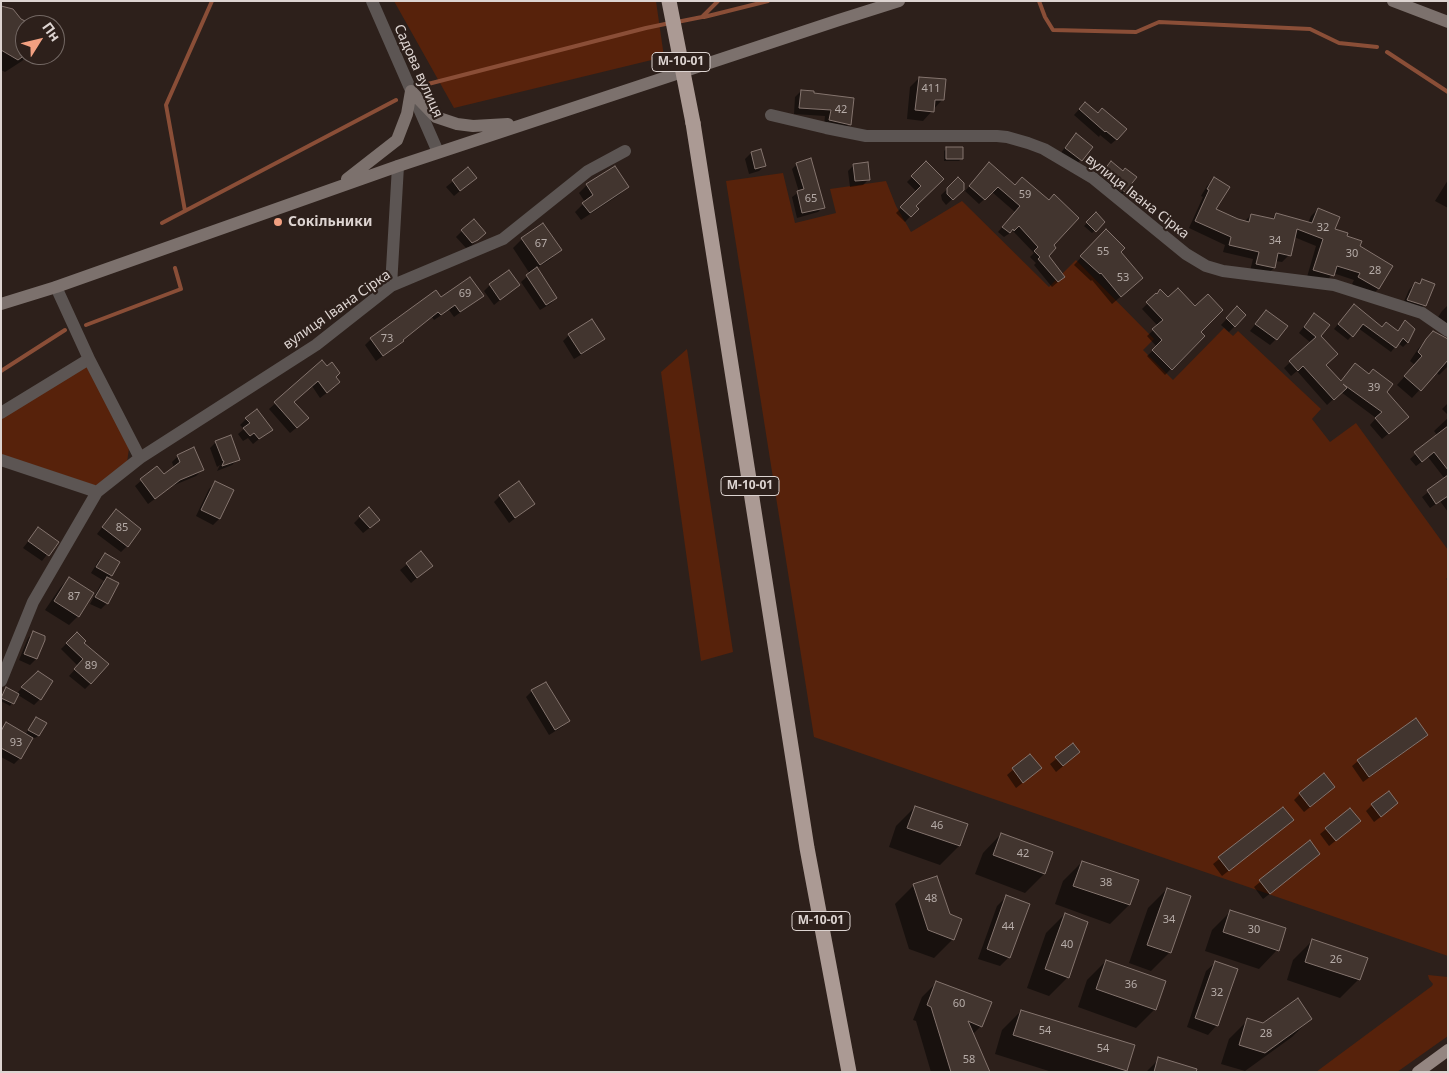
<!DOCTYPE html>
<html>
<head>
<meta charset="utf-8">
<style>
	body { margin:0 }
	#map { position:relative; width:1449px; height:1073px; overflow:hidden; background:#2d201b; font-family:"Noto Sans",sans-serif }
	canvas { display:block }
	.frame { position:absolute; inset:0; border:2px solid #ddd4d1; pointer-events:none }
	.north { position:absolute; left:15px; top:15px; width:50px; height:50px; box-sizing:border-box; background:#2d201b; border:1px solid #736864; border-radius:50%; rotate:54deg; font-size:14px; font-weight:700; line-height:20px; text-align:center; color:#ddd4d1 }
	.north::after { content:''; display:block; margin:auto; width:18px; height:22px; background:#f2a081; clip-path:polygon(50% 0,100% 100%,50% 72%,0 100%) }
</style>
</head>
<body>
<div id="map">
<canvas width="1449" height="1073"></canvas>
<div class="frame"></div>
<div class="north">Пн</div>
</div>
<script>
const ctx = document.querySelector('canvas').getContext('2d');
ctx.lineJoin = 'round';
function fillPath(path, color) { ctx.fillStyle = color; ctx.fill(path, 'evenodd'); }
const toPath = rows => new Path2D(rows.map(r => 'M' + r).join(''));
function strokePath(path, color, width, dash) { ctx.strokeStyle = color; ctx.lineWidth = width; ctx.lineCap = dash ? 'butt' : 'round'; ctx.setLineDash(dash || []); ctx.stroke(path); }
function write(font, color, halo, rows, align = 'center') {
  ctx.font = font + ' "Noto Sans",sans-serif'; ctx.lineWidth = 4.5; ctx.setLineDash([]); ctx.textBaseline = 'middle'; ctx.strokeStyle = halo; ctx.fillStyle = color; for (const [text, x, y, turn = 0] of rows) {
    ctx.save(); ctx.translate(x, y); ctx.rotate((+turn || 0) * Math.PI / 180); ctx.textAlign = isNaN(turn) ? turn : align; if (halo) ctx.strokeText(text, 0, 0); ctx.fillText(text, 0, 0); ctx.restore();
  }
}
const green = toPath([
	[394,1,656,1,664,57,454,108],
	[783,173,795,223,836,213,830,189,886,181,896,206,911,232,962,201,1049,287,1076,260,1154,339,1143,350,1173,380,1224,328,1233,336,1238,331,1321,409,1312,419,1330,442,1356,423,1448,550,1448,577,1446,579,1448,581,1448,956,814,737,726,181],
	[687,349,733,652,701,661,661,372],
	[85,366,94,373,129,448,127,463,100,485,83,486,1,458,1,414],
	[1428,975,1448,977,1448,1036,1397,1072,1316,1072,1432,986,1433,984,1429,979]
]);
const shadow = toPath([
	[1,8,29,25,25,25,25,55,28,55,22,61,5,72,1,70],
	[919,78,942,100,923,121,907,119,910,87],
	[801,91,813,94,849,124,843,130,824,126,825,116,794,114,795,97],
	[1085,103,1117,139,1111,144,1100,135,1099,137,1074,115],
	[1070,141,1092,147,1075,166,1060,154],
	[947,148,962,158,959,161,944,161,944,151],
	[751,153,765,165,759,171,749,174,745,159],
	[926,163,942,179,914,206,917,209,905,222,896,213,917,192,907,182],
	[1111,163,1123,172,1125,191,1119,197,1096,180],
	[797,164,823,207,818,212,797,218,792,197,799,192,792,169],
	[990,164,1052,245,1047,256,1058,282,1052,287,1034,265,1036,263,1030,257,1034,253,1013,231,1004,237,998,232,1015,212,992,192,979,204,965,191],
	[854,165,869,179,863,185,850,187,848,171],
	[468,169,475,178,454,196,446,187],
	[958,179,962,190,946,205,942,200,941,195],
	[1214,179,1214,210,1244,222,1251,215,1271,220,1276,214,1308,223,1311,216,1318,209,1333,229,1391,266,1378,289,1371,296,1352,284,1354,280,1333,273,1326,282,1307,277,1316,246,1294,237,1289,255,1282,262,1275,261,1274,268,1266,275,1250,271,1253,259,1223,252,1225,245,1189,228,1203,197,1201,196,1207,186],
	[1448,180,1448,208,1435,201],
	[587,185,627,187,619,195,581,220,575,212,585,202,579,193],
	[1096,214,1104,222,1092,233,1084,226],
	[473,220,479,239,471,246,466,248,456,237],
	[1106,231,1119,252,1133,286,1112,304,1092,280,1091,281,1074,265],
	[522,239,560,249,551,259,537,268,556,298,550,304,540,310,521,282,530,274,513,248],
	[1422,280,1424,305,1418,311,1402,306,1409,290,1415,283,1418,285],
	[490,285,518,285,494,305,484,291],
	[1160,291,1203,336,1165,375,1147,356,1157,347,1147,336,1158,326,1142,309],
	[482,295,476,301,454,317,449,310,434,320,432,317,402,340,396,346,376,361,365,345,371,339,441,299],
	[1448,305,1448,331,1435,322,1442,311],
	[1237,308,1245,316,1229,332,1221,325],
	[1350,310,1382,328,1397,331,1405,322,1413,330,1407,343,1403,347,1398,343,1391,352,1358,328,1348,340,1334,329],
	[1266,311,1276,339,1270,345,1250,331],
	[1309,320,1320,336,1324,365,1340,382,1385,392,1401,423,1382,439,1370,425,1376,418,1341,392,1327,405,1297,371,1291,376,1284,368,1311,343,1299,333],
	[1434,332,1448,344,1448,366,1439,375,1436,372,1412,398,1397,385,1415,365,1410,361,1418,349],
	[569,335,603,339,597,345,574,359,563,341],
	[322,362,335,377,333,388,320,398,312,386,293,402,301,424,290,433,269,409],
	[1448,403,1448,415,1442,409],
	[1448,418,1448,512,1440,501,1430,508,1422,497,1445,479,1428,457,1416,466,1410,459,1437,435,1434,431],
	[246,419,271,429,253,444,248,438,243,441,238,434,244,429,240,425],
	[216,442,238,459,232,465,217,471,220,465,217,467,210,448],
	[178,456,202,470,196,476,172,486,148,504,135,486,157,467,163,476,174,468,172,462],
	[215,483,232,491,219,519,213,525,196,516,209,489],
	[500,496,533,503,527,509,509,523,494,502],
	[110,517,127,546,121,552,97,534],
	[360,517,372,526,363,533,354,523],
	[38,529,57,542,42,561,23,548],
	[421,553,431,566,411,583,400,570],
	[105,554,119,563,108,579,107,603,101,609,90,604,101,584,104,581,91,573,99,560],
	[69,578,78,616,69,625,45,610,60,588],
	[34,632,36,659,30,665,19,660,28,638],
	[77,633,82,643,91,683,85,689,69,676,78,666,61,649],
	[38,672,40,699,34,705,18,695,10,706,1,701,1,696,6,689,16,694],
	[532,691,568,721,562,727,549,735,526,697],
	[34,721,45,724,38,736,35,738,32,737,20,758,14,764,1,757,1,729,7,724,25,735],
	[1426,735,1420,741,1363,782,1352,766,1358,761],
	[1073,745,1073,758,1056,772,1050,764],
	[1030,755,1034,774,1016,788,1007,775],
	[1328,793,1304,812,1294,800,1300,794],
	[1372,805,1391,809,1374,822,1366,811],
	[915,807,959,846,940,865,889,847,896,826],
	[1282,808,1286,826,1222,876,1213,864],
	[1353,827,1329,846,1320,834,1326,829],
	[1001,834,1052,853,1044,874,1025,893,975,874,983,853],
	[1309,842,1313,860,1263,899,1254,887],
	[1082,862,1137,881,1129,905,1110,924,1055,904,1063,881],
	[914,885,953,939,934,958,909,949,895,904],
	[1167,889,1170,952,1151,971,1129,963,1148,908],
	[1006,897,1009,957,1000,966,978,959,997,906],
	[1231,911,1277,950,1259,969,1205,951,1212,930],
	[1065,914,1068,977,1049,996,1027,988,1046,933],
	[1312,941,1359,979,1340,998,1287,980,1293,960],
	[1106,961,1155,1009,1136,1028,1078,1007,1087,980],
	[1216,962,1217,1025,1208,1035,1187,1027,1206,971],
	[937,982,981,1026,972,1035,988,1072,931,1072,916,1021,913,1020,922,997],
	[1021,1011,1126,1070,1125,1072,1052,1072,995,1054,1002,1030],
	[1311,1018,1292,1037,1245,1071,1221,1064,1229,1039,1248,1020,1263,1025],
	[1159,1059,1201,1072,1146,1072]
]);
const stream = toPath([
	[1039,1,1045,17,1053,30,1136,32,1159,22,1310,29,1339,43,1377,47],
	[704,17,768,1],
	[677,22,702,17,718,1],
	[1387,52,1448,92],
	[428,84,646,28,670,23],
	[185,211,166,105,212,1],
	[162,223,396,100],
	[86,325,181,289,175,268],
	[1,371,65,330]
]);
const building = toPath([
	[1,6,13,9,21,19,25,21,25,55,18,60,1,50,1,6],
	[919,77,946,79,944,100,935,100,934,112,915,110,919,77],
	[801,90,814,91,814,93,854,98,851,125,829,120,831,110,799,108,801,90],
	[1085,102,1098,113,1102,108,1127,129,1117,140,1106,131,1105,132,1079,109,1085,102],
	[1076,133,1093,147,1082,161,1065,148,1076,133],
	[946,147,963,147,963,159,946,159,946,147],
	[761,149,766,166,755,169,751,152,761,149],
	[811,158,825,208,802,213,797,191,804,189,796,163,811,158],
	[926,161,944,179,916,206,919,209,911,217,900,207,921,186,911,176,926,161],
	[1111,161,1123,171,1125,168,1137,177,1125,192,1101,174,1111,161],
	[868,162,870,180,855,181,853,164,868,162],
	[989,162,1015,185,1022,177,1049,200,1054,194,1079,218,1054,245,1056,248,1049,256,1065,277,1058,282,1038,259,1040,257,1034,251,1038,247,1019,226,1014,231,1013,229,1010,233,1002,227,1020,206,998,187,985,200,969,186,989,162],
	[615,166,629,187,590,213,582,203,593,195,586,184,615,166],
	[468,167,477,178,460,191,452,180,468,167],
	[958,177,964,183,964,190,953,200,947,194,947,188,958,177],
	[1214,177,1230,187,1216,209,1238,219,1249,222,1251,214,1274,219,1276,213,1312,223,1318,208,1340,217,1335,229,1348,233,1347,236,1362,241,1360,246,1393,266,1379,289,1358,277,1360,273,1337,266,1334,276,1313,270,1323,239,1297,229,1291,256,1278,253,1275,268,1256,264,1259,252,1229,245,1231,237,1195,221,1209,190,1207,189,1214,177],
	[1096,212,1105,222,1096,232,1086,222,1096,212],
	[474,219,486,233,478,240,472,243,461,230,474,219],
	[543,223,562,250,540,265,521,238,543,223],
	[1106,229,1125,248,1121,252,1143,278,1121,297,1101,273,1100,274,1080,256,1106,229],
	[537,267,557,298,546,305,526,275,537,267],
	[509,270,520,285,500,300,489,284,509,270],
	[470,277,484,296,460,312,455,305,441,315,438,312,403,340,404,341,383,356,370,338,436,290,441,297,470,277],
	[1422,279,1435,284,1426,306,1407,300,1415,282,1420,284,1422,279],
	[1178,288,1195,306,1208,294,1223,310,1201,332,1205,336,1172,370,1152,350,1162,340,1152,329,1163,320,1146,302,1156,293,1157,294,1160,289,1168,297,1178,288],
	[1354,304,1382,327,1386,322,1398,331,1405,320,1415,329,1408,343,1403,338,1396,348,1363,324,1353,337,1338,324,1354,304],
	[1237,306,1246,315,1235,327,1226,318,1237,306],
	[1266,310,1288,326,1277,340,1255,324,1266,310],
	[1314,313,1330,325,1321,336,1338,354,1326,365,1341,381,1355,363,1369,374,1373,369,1393,384,1387,392,1409,417,1389,434,1375,418,1382,412,1343,384,1347,388,1334,400,1303,366,1298,371,1289,361,1316,337,1304,327,1314,313],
	[592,319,605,339,581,354,568,334,592,319],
	[1433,331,1448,339,1448,360,1421,391,1404,376,1422,356,1418,352,1426,339,1433,331],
	[322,360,327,366,332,362,340,373,336,377,340,382,327,393,318,381,294,402,309,418,297,428,274,402,322,360],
	[257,409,273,430,259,439,254,433,250,436,243,428,250,423,245,418,257,409],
	[1448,426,1448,470,1434,452,1422,462,1414,452,1448,426],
	[231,435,240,460,222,466,224,461,223,461,215,441,231,435],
	[194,447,204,470,180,480,155,499,140,479,157,466,164,474,180,462,177,455,194,447],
	[1448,475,1448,496,1436,504,1427,490,1448,475],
	[215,481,234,490,220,519,201,510,215,481],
	[519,481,535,504,515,518,499,495,519,481],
	[369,507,380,520,370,528,359,516,369,507],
	[116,509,141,529,128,547,102,527,116,509],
	[38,527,59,542,49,556,28,541,38,527],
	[421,551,433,566,417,578,406,563,421,551],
	[105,553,120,562,112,576,96,567,105,553],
	[69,577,94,593,79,617,54,601,69,577],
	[107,577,119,583,108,604,95,597,107,577],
	[33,631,45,636,45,640,37,659,24,654,33,631],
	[77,632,86,641,84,643,109,664,91,684,74,669,83,659,66,643,77,632],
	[38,671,53,681,41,700,21,687,38,671],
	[546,682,570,721,555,730,531,690,546,682],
	[6,687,19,694,14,704,1,698,6,687],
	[36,717,47,723,39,736,28,730,36,717],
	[1416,718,1428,735,1369,777,1357,760,1416,718],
	[6,722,33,738,21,759,1,748,1,731,6,722],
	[1073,743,1080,752,1063,766,1055,757,1073,743],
	[1030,754,1042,768,1023,783,1012,768,1030,754],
	[1324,773,1335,787,1310,807,1299,793,1324,773],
	[1389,791,1398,803,1381,817,1371,804,1389,791],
	[915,806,968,824,960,846,907,828,915,806],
	[1283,807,1294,820,1229,871,1218,857,1283,807],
	[1350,808,1361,821,1336,841,1325,828,1350,808],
	[1001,833,1053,852,1045,874,993,855,1001,833],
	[1310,840,1320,854,1270,894,1259,880,1310,840],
	[1082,861,1139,880,1130,905,1073,886,1082,861],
	[937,876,950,914,962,919,954,940,928,930,913,884,937,876],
	[1167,888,1191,896,1171,953,1147,945,1167,888],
	[1006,895,1030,904,1010,958,987,949,1006,895],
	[1230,910,1286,928,1279,951,1223,932,1230,910],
	[1065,913,1088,922,1069,978,1045,969,1065,913],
	[1312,939,1368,958,1360,980,1305,962,1312,939],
	[1106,960,1166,981,1156,1010,1096,989,1106,960],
	[1215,961,1238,969,1218,1026,1195,1018,1215,961],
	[936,981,992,1002,982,1027,968,1021,990,1072,951,1072,931,1007,927,1005,936,981],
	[1298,998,1312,1019,1265,1053,1239,1045,1247,1018,1263,1023,1298,998],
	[1021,1010,1135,1045,1127,1071,1013,1035,1021,1010],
	[1158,1057,1197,1069,1196,1072,1154,1072,1158,1057]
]);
const street = toPath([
	[372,1,438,152],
	[771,115,826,128,866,136,997,136,1007,137,1028,143,1044,149,1093,178,1186,254,1206,266,1223,271,1334,285,1422,313,1448,331],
	[391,286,398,166],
	[56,287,89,359,140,458],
	[1,413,89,359],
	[1,460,97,492],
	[1,681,33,602,97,492,140,458,316,345,391,286,503,239,588,171,625,151]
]);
const secondary = toPath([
	[1393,1,1448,22],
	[411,91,436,117,457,124,473,126,508,124],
	[347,179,397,140,407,114,411,91],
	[1,304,56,287,398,166,839,20,899,1]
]);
const primary = toPath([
	[1418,1072,1448,1050]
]);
const highway = toPath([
	[693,123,807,848,849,1072]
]);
const highwayBridge = toPath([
	[669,1,693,123]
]);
const markers = [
	[278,222,5,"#f2a081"]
];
const numberNames = [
	["411",931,89],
	["42",841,110],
	["59",1025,195],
	["65",811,199],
	["32",1323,228],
	["34",1275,241],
	["67",541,244],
	["55",1103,252],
	["30",1352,254],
	["28",1375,271],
	["53",1123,278],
	["69",465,294],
	["73",387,339],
	["39",1374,388],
	["85",122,528],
	["87",74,597],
	["89",91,666],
	["93",16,743],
	["46",937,826],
	["42",1023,854],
	["38",1106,883],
	["48",931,899],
	["34",1169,920],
	["44",1008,927],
	["30",1254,930],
	["40",1067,945],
	["26",1336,960],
	["36",1131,985],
	["32",1217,993],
	["60",959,1004],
	["54",1045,1031],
	["28",1266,1034],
	["54",1103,1049],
	["58",969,1060]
];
const shields = [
	[681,62,58],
	[750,486,58],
	[821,921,58]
];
const shieldNames = [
	["М-10-01",681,62],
	["М-10-01",750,486],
	["М-10-01",821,921]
];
const streetNames = [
	["Садова вулиця",418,71,66],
	["вулиця Івана Сірка",1137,197,38],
	["вулиця Івана Сірка",337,310,-35]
];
const poiNames = [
	["Сокільники",288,222]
];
fillPath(green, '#57220b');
fillPath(shadow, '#0007');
strokePath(stream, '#8a4e37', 4);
fillPath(building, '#42352f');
strokePath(building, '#84746e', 1);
strokePath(street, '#5c5553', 12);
strokePath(secondary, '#7c716d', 12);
strokePath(primary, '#948681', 12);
strokePath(highway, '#ab9a94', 15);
strokePath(highwayBridge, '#ab9a94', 15);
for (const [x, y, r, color] of markers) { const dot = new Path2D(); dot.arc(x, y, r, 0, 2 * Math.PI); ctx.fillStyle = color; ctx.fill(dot); strokePath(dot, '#2d201b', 2); }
write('11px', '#b6aca8', null, numberNames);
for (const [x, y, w] of shields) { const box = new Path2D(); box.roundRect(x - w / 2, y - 9.5, w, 19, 4); ctx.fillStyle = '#2d201b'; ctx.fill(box); strokePath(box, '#ddd4d1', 1); }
write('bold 12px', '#ddd4d1', null, shieldNames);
write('14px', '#ddd4d1', '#2d201b', streetNames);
write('bold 14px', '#ddd4d1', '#2d201b', poiNames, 'left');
</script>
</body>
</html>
